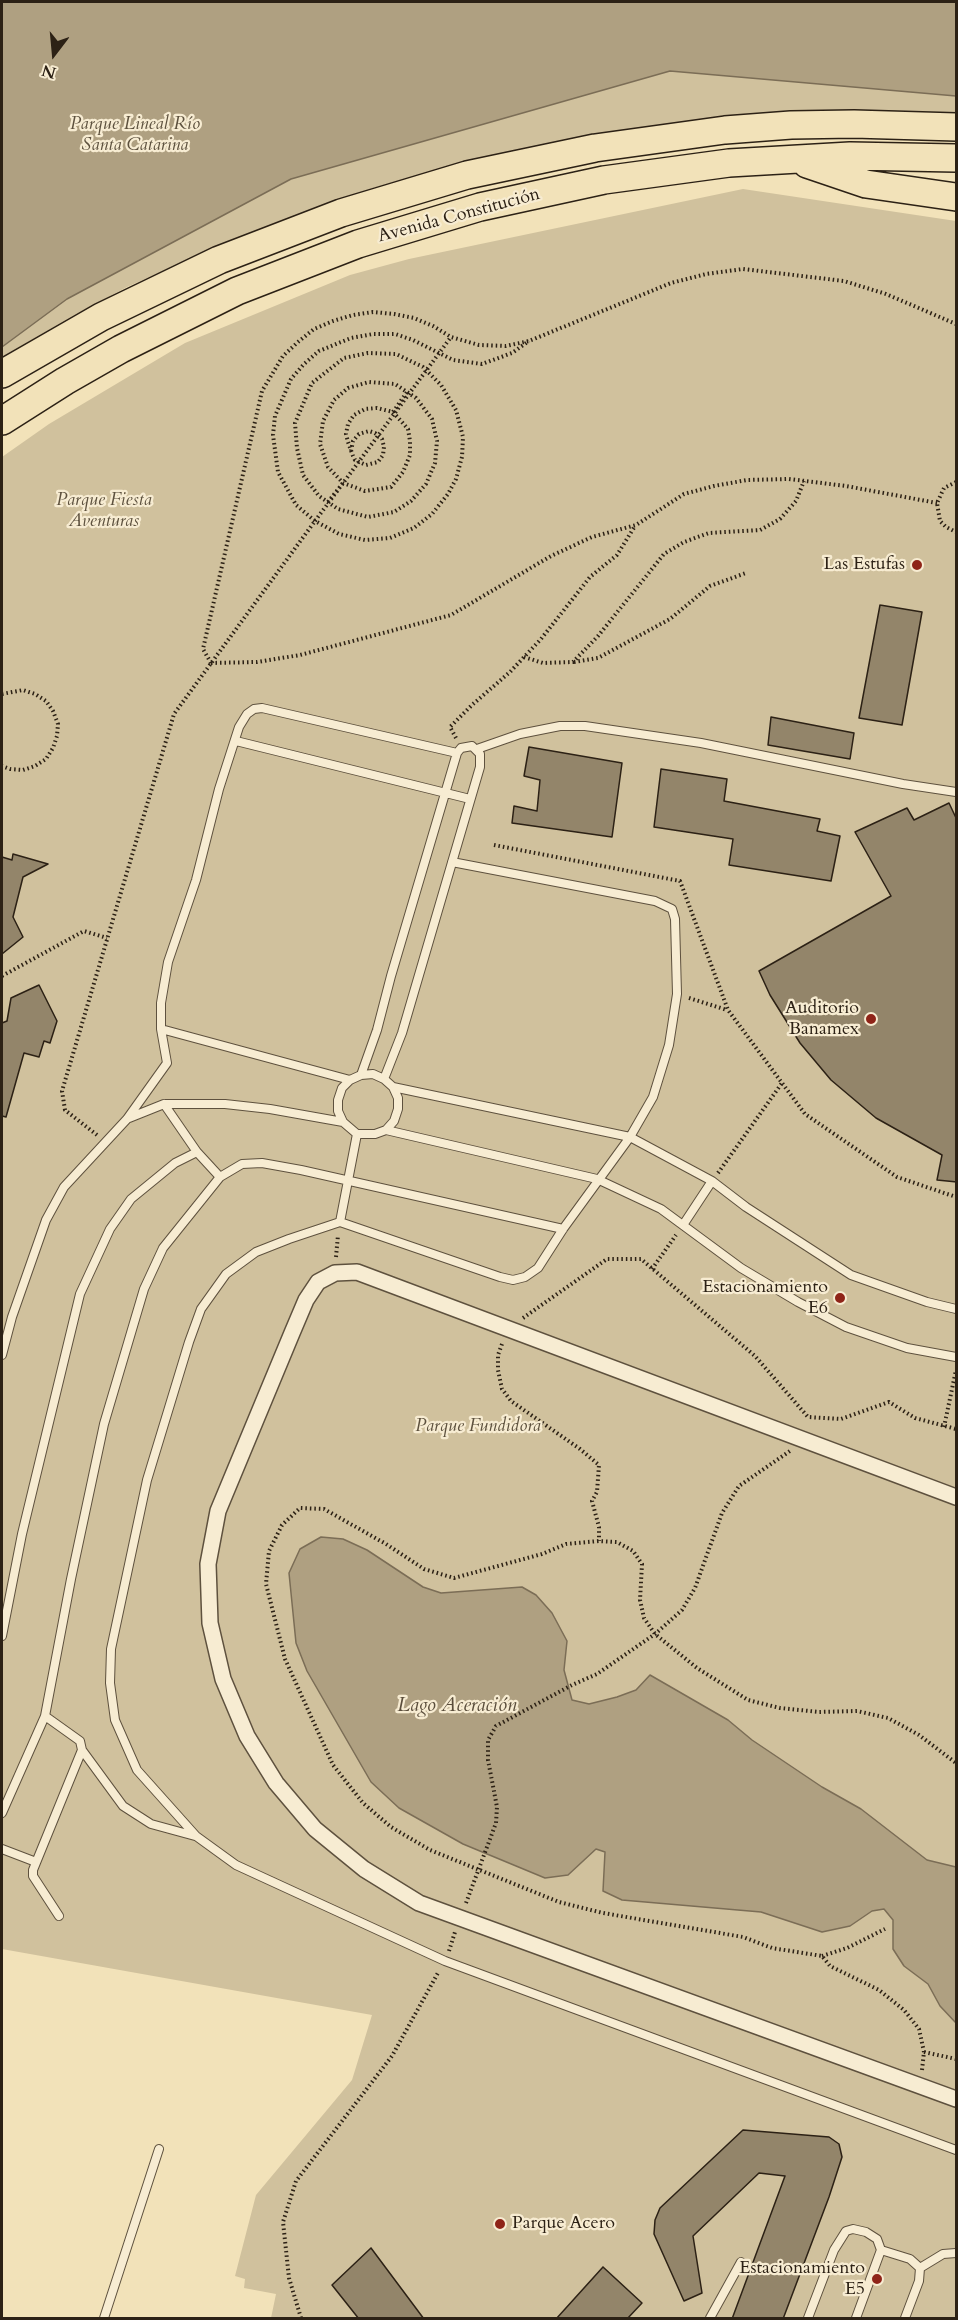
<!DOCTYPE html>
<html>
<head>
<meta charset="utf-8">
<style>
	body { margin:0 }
	#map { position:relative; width:958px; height:2320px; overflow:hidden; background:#f2e2b9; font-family:Cardo,serif }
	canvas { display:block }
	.frame { position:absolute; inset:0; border:3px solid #2c2115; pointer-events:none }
	.north { position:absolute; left:24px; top:24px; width:60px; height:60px; -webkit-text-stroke:4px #f7ecd2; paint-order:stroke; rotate:196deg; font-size:16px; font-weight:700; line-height:24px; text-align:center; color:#2c2115 }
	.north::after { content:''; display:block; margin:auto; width:21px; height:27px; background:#2c2115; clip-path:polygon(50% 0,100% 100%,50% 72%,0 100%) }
</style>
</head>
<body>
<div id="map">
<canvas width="958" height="2320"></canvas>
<div class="frame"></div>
<div class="north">N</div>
</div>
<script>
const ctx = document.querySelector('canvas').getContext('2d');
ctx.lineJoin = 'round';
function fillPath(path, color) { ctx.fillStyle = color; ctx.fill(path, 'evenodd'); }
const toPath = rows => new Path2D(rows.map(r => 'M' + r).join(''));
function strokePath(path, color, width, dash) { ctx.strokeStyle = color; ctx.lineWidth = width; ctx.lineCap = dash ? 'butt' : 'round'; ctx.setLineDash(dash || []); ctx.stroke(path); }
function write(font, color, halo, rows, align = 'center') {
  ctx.font = font + ' Cardo,serif'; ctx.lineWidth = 4.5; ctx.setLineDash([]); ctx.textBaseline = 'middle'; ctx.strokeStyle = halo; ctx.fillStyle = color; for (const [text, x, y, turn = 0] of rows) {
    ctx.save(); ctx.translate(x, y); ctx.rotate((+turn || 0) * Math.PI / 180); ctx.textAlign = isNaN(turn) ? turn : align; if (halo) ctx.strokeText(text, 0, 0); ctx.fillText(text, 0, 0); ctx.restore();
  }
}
const green = toPath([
	[2,2,956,2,956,114,857,110,737,115,604,134,509,152,448,167,373,188,237,238,127,287,74,315,2,357],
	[743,189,956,221,956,2318,271,2318,276,2294,244,2288,245,2279,235,2276,256,2195,352,2080,372,2015,2,1949,2,457,49,424,185,343,350,275,409,259]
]);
const water = toPath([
	[2,2,956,2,956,96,670,71,291,179,67,299,2,347,2,2],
	[321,1537,343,1539,367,1550,423,1587,441,1593,522,1587,536,1595,552,1613,567,1641,564,1670,572,1700,589,1704,617,1697,636,1690,650,1675,728,1720,752,1740,822,1787,861,1809,927,1860,956,1867,956,2023,940,2006,928,1984,904,1966,893,1949,893,1920,884,1909,872,1911,850,1926,822,1932,761,1912,622,1900,603,1891,605,1852,596,1849,568,1875,545,1878,463,1844,399,1808,371,1782,307,1671,296,1643,289,1573,300,1549,321,1537]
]);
const building = toPath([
	[880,605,922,612,902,725,859,718,880,605],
	[771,717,854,733,850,759,768,745,771,717],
	[529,747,622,763,612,837,512,823,514,806,537,811,540,780,524,776,529,747],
	[661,769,727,779,724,801,820,819,817,831,840,836,831,881,729,865,733,839,654,827,661,769],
	[949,803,957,820,957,1182,937,1180,942,1155,876,1118,831,1080,800,1043,770,995,759,971,891,896,855,832,907,808,914,820,949,803],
	[13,854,48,864,23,877,13,917,23,937,2,954,2,857,12,860,13,854],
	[39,985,57,1021,50,1043,44,1041,39,1057,24,1053,6,1117,2,1116,2,1023,7,1021,11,998,39,985],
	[743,2130,829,2137,839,2144,842,2157,829,2197,783,2319,732,2319,785,2176,759,2173,693,2236,702,2293,684,2301,654,2234,655,2220,660,2208,743,2130],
	[371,2248,424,2319,359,2319,332,2285,371,2248],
	[603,2267,642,2303,627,2319,556,2319,603,2267]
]);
const path = toPath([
	[393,412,407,392],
	[351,451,353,441,359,434,369,431,375,433,382,439,384,447,383,455,378,462,366,465,355,460,353,456,348,442,346,434,348,424,354,415,365,409,377,408,393,412,408,429,410,441,410,455,403,472,391,487,365,491,343,483,328,467,320,444,323,421,334,400,348,388,369,382,395,384,416,398,432,419,437,441,435,463,426,484,411,501,394,512,368,517,338,509,319,496,303,475,297,448,295,423,312,383,344,358,368,353,396,354,423,367,441,385,456,410,463,437,462,457,456,479,448,494,432,514,414,528,390,538,365,540,339,534,315,521,296,505,278,472,273,435,275,416,291,379,304,364,319,351,351,338,373,334,395,334,413,340,453,360,482,364,512,353,529,341],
	[956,482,944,488,937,503,940,521,946,527,956,532],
	[328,502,343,483],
	[524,657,543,663,573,662,598,636,664,554,684,542,709,533,760,530,780,519,796,501,804,481],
	[574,662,598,658,670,619,710,586,746,573],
	[211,663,203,649,262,391,283,356,298,342,314,329,333,321,353,315,373,312,394,314,414,318,433,326,451,337,479,345,506,346,529,341,671,283,706,274,743,269,844,281,886,294,956,324],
	[211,663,257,662,300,655,451,615,551,556,592,537,636,525,684,494,714,486,747,480,789,479,846,486,937,503],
	[2,694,23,690,35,694,46,701,53,711,58,724,57,736,53,748,46,759,35,766,23,770,10,769,2,766],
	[456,738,450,727,472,705,510,672,541,639,590,577,617,555,635,526],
	[494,845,680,881,728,1010,805,1114,897,1177,956,1197],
	[2,976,84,931,107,938],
	[689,998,727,1010],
	[97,1135,65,1110,62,1091,174,714,315,521],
	[718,1173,782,1083],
	[336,1257,338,1235],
	[652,1269,676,1235],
	[523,1318,607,1259,641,1259,755,1356,808,1417,841,1419,889,1402,915,1418,956,1429],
	[502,1344,498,1355,498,1370,502,1389,511,1401,580,1449,599,1465,597,1492,592,1501,599,1527,599,1541],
	[944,1427,956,1370],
	[466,1903,496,1823,497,1807,488,1760,488,1740,496,1726,572,1685,597,1674,655,1634,682,1610,695,1588,722,1513,739,1486,790,1451],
	[449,1951,455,1932],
	[822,1956,847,1948,885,1929],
	[924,2052,956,2059],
	[922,2070,924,2052,919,2029,904,2010,879,1990,830,1966,822,1956,772,1948,743,1937,603,1913,559,1902,430,1850,391,1827,363,1803,333,1765,285,1659,266,1584,269,1551,282,1525,300,1508,324,1509,386,1544,424,1569,454,1578,542,1554,566,1544,599,1541,617,1542,633,1551,642,1564,640,1600,644,1618,655,1634,697,1668,748,1700,780,1708,819,1712,857,1711,888,1718,919,1735,956,1763],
	[301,2318,289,2278,283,2222,296,2181,392,2056,439,1971]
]);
const lane = toPath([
	[236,741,470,799],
	[477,749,520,734,560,726,585,726,701,743,903,784,956,792],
	[161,1029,161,1003,168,962,196,880,219,789,239,727,247,714,254,709,262,708,457,753],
	[361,1075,377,1030,391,976,457,753,461,748,472,746,480,754,480,767,402,1033,384,1079],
	[393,1087,398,1098,398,1109,394,1121,386,1130,375,1134,357,1134,343,1122,338,1111,338,1100,342,1088,350,1080,361,1075,373,1074,384,1079,393,1087,630,1137,712,1181,746,1207,851,1275,927,1302,956,1309],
	[164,1104,197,1152,220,1177,242,1164,262,1163,301,1170,563,1229],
	[129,1118,164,1104,225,1104,270,1109,343,1122],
	[386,1130,597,1179,661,1209,741,1268,798,1302,846,1327,907,1348,956,1357],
	[357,1134,340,1222,289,1239,256,1252,226,1274,201,1309,189,1342,147,1480,111,1649,110,1683,115,1720,137,1770,196,1836,236,1865,445,1961,956,2150],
	[340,1222,500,1277,513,1280,525,1277,538,1268,563,1229,630,1137,653,1097,669,1045,677,994,675,919,672,909,655,901,452,862],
	[683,1225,712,1181],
	[2,1355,12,1317,46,1220,64,1187,127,1119,167,1063,161,1029,350,1080],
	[2,1636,22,1534,80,1294,110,1229,131,1199,175,1163,197,1152],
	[45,1716,80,1741,82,1750,33,1870,33,1876,59,1916],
	[82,1750,123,1806,151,1824,195,1836],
	[2,1813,45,1716,71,1579,104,1424,144,1289,163,1248,220,1177],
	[2,1849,36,1862],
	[920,2268,943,2254,956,2253],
	[104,2318,159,2149],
	[710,2318,741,2262],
	[808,2318,834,2250,846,2231,853,2229,866,2232,877,2239,881,2250],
	[856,2318,881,2250,910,2259,920,2268,919,2281,905,2318]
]);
const street = toPath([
	[956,1497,357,1272,335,1273,318,1282,306,1300,292,1333,218,1511,208,1564,210,1623,223,1679,247,1736,276,1783,315,1829,364,1869,419,1903,956,2099]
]);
const highway = toPath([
	[807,164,866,184,956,197],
	[2,374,101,317,219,260,341,213,467,175,595,148,725,130,791,125,854,124,956,127],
	[2,421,65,381,121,349,237,291,358,244,480,207,604,180,729,163,850,156,956,158]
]);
const pathBridge = toPath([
	[315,521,451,337]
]);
const markers = [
	[917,565,6,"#8f2418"],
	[871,1019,6,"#8f2418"],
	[840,1298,6,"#8f2418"],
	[500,2224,6,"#8f2418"],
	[877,2279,6,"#8f2418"]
];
const parkNames = [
	["Parque Lineal Río",135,125],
	["Santa Catarina",135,146],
	["Parque Fiesta",104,501],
	["Aventuras",104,522],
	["Parque Fundidora",478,1427]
];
const streetNames = [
	["Avenida Constitución",459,216,-15]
];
const poiNames = [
	["Las Estufas",905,565],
	["Auditorio",859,1009],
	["Banamex",859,1030],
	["Estacionamiento",828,1288],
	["E6",828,1309],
	["Parque Acero",512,2224,"left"],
	["Estacionamiento",865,2269],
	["E5",865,2290]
];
const waterNames = [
	["Lago Aceración",457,1706]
];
fillPath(green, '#d0c19d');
fillPath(water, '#afa081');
strokePath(water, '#7b6d56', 1.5);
fillPath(building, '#93856a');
strokePath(building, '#2c2115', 1.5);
strokePath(lane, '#5e513e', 10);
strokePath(street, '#5e513e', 18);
strokePath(highway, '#2c2115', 30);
strokePath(path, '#2c2115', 4, [1.5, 3]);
strokePath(lane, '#f7ecd2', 8);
strokePath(street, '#f7ecd2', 15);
strokePath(highway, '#f2e2b9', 27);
strokePath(pathBridge, '#2c2115', 4, [1.5, 3]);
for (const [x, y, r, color] of markers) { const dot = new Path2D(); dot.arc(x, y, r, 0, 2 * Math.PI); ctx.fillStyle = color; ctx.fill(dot); strokePath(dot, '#f7ecd2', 2); }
write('italic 18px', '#5d513e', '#f7ecd2', parkNames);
write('18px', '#2c2115', '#f7ecd2', streetNames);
write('18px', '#2c2115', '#f7ecd2', poiNames, 'right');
write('italic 20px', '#5a4d3b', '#f7ecd2', waterNames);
</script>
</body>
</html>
